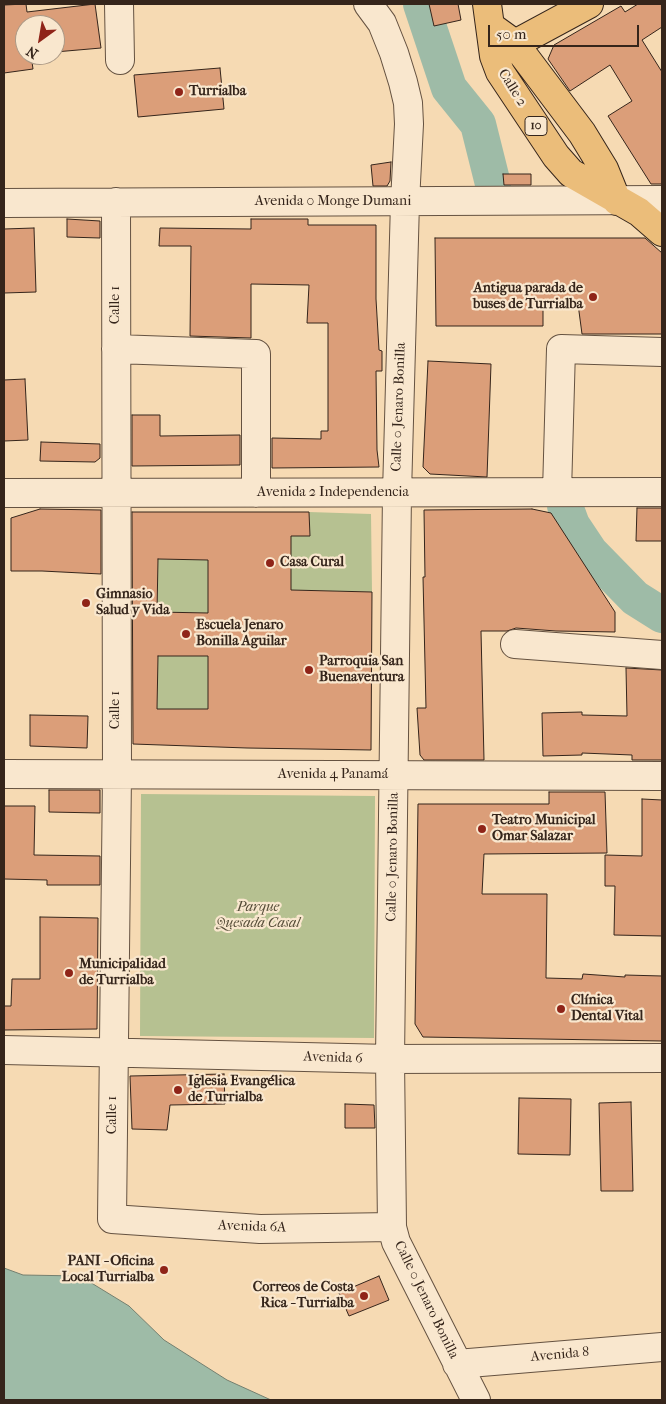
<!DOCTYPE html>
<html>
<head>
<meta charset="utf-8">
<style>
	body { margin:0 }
	#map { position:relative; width:666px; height:1404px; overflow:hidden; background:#f6dab3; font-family:"IM FELL French Canon",serif }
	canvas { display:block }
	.frame { position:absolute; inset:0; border:5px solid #35251b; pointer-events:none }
	.north { position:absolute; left:15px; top:15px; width:50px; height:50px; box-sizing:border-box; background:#f9e7ce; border:1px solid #ab9986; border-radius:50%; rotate:212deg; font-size:14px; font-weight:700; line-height:20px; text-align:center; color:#35251b }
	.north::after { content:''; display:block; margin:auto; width:18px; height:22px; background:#8f2418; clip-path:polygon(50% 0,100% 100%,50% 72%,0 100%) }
	.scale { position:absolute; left:488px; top:25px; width:151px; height:22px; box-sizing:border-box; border:2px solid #35251b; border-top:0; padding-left:6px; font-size:15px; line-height:18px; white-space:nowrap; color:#35251b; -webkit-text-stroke:4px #f9e7ce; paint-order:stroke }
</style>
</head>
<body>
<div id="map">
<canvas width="666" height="1404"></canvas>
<div class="frame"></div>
<div class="north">N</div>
<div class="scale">50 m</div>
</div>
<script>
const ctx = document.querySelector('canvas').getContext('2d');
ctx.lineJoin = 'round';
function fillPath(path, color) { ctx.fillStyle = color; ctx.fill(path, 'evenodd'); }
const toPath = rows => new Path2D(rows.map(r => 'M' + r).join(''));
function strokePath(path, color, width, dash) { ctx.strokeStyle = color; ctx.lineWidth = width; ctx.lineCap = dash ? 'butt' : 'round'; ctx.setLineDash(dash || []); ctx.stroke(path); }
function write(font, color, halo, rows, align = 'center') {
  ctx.font = font + ' "IM FELL French Canon",serif'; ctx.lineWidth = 4.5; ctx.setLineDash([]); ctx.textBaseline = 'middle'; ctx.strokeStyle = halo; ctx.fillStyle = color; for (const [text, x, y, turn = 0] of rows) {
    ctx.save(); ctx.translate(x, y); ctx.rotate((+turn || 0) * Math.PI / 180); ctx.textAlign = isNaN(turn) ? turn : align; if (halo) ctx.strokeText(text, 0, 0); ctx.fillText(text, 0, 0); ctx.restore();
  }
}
const green = toPath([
	[309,512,371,514,372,592,291,590,291,536,310,536],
	[158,559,208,560,208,613,157,612],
	[158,656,208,656,208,709,157,709],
	[141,794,375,796,374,1038,140,1036]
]);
const water = toPath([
	[4,1268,23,1275,80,1276,129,1306,164,1340,227,1380,271,1400,4,1400,4,1268]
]);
const river = toPath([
	[421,4,449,88,478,124,493,184],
	[565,506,572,525,590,552,635,598,662,615]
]);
const building = toPath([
	[26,4,27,12,95,4,101,48,55,52,55,25,25,25,25,55,31,55,33,69,4,73,4,5,26,4],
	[429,4,458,4,461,20,434,26,429,4],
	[638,4,662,4,662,27,642,40,662,72,662,184,651,184,608,116,632,101,610,65,570,91,548,59,554,45,621,6,625,12,638,4],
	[220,68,224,109,138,117,134,75,220,68],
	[391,162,390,181,387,186,373,186,371,165,391,162],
	[503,174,531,174,531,185,504,185,503,174],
	[67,219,100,221,100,238,67,237,67,219],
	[251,219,308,219,308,225,376,225,376,299,379,350,382,351,382,371,376,371,377,450,379,467,272,468,272,438,321,439,321,431,328,431,328,323,307,323,309,285,251,284,251,338,190,336,191,246,159,246,160,228,251,229,251,219],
	[34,228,36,292,4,293,4,229,34,228],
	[435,238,645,238,662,253,662,334,582,334,578,304,543,302,543,326,436,326,435,238],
	[428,361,491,364,487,477,430,474,423,467,428,361],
	[25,379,28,440,4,441,4,380,25,379],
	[132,415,160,415,160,436,240,435,240,465,132,466,132,415],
	[41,442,100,444,100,458,95,462,40,461,41,442],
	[637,508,662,508,662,541,636,541,637,508],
	[40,509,101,510,101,574,42,571,11,571,11,518,40,509],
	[532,509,551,513,615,612,615,632,556,631,516,628,507,631,481,631,484,760,424,760,420,755,417,708,426,708,423,577,425,577,424,510,532,509],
	[132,512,309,512,310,536,291,536,291,590,372,592,371,750,247,748,133,744,132,512],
	[158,559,208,560,208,613,157,612,158,559],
	[158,656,208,656,208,709,157,709,158,656],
	[626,668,662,670,662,760,632,760,632,755,582,753,582,755,543,756,542,713,582,712,582,715,627,716,626,668],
	[30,715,88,716,87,748,30,746,30,715],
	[49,790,100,790,100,813,49,812,49,790],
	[549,792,605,792,607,853,484,854,482,894,547,894,546,978,582,979,583,974,625,977,625,975,662,976,662,1041,423,1037,415,1024,418,804,549,804,549,792],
	[642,799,662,800,662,936,614,935,615,886,605,886,605,855,642,856,642,799],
	[4,806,35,806,34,855,100,856,100,885,47,885,47,880,4,879,4,806],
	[40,917,98,918,97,1029,4,1030,4,1006,11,1006,12,979,40,979,40,917],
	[224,1074,225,1104,170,1105,167,1130,132,1129,130,1076,224,1074],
	[519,1098,571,1099,570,1155,518,1154,519,1098],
	[631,1102,633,1191,601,1191,599,1103,631,1102],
	[345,1104,374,1105,375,1128,345,1128,345,1104],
	[379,1276,389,1300,349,1316,339,1293,379,1276]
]);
const minor = toPath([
	[119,4,120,60],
	[368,4,382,23,394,53,403,82,408,103,409,124,405,202,397,493,390,1059,392,1227,396,1242,476,1400],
	[116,202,117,774,112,1219,260,1229,392,1227],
	[4,203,662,200],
	[116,349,256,354,256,493],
	[557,492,561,349,662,352],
	[4,493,662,492],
	[515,644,662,655],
	[4,774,662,776],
	[4,1050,390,1059,662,1058],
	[457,1364,662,1347]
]);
const major = toPath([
	[487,4,494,56,500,72,556,156,571,173,639,212,662,232],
	[490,26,515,44,582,133,604,169,617,201],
	[500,52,589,4]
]);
const markers = [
	[179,92,5,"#8f2418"],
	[593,297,5,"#8f2418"],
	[270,563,5,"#8f2418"],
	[86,603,5,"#8f2418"],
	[186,634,5,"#8f2418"],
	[309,670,5,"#8f2418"],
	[482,829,5,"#8f2418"],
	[69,973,5,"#8f2418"],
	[561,1009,5,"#8f2418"],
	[178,1090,5,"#8f2418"],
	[164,1270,5,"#8f2418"],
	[364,1296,5,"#8f2418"]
];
const shields = [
	[536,126,22]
];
const shieldNames = [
	["10",536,126]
];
const streetNames = [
	["Calle 2",512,88,58],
	["Avenida 0 Monge Dumani",333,202],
	["Calle 1",116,305,-90],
	["Calle 0 Jenaro Bonilla",399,407,-88],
	["Avenida 2 Independencia",333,493],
	["Calle 1",116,710,-90],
	["Avenida 4 Panamá",333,775],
	["Calle 0 Jenaro Bonilla",393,857,-89],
	["Avenida 6",333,1058,2],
	["Calle 1",113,1115,-90],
	["Avenida 6A",252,1227,2],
	["Calle 0 Jenaro Bonilla",426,1300,64],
	["Avenida 8",560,1355,-5]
];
const poiNames = [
	["Turrialba",189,92],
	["Antigua parada de",583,289,"right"],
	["buses de Turrialba",583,305,"right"],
	["Casa Cural",280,563],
	["Gimnasio",96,595],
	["Salud y Vida",96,611],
	["Escuela Jenaro",196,626],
	["Bonilla Aguilar",196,642],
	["Parroquia San",319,662],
	["Buenaventura",319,678],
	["Teatro Municipal",492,821],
	["Omar Salazar",492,837],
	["Municipalidad",79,965],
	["de Turrialba",79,981],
	["Clínica",571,1001],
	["Dental Vital",571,1017],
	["Iglesia Evangélica",188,1082],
	["de Turrialba",188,1098],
	["PANI - Oficina",154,1262,"right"],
	["Local Turrialba",154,1278,"right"],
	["Correos de Costa",354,1288,"right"],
	["Rica - Turrialba",354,1304,"right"]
];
const parkNames = [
	["Parque",258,908],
	["Quesada Casal",258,924]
];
fillPath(green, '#b6c191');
fillPath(water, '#9ebba7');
strokePath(water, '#747f6f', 1);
strokePath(river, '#9ebba7', 36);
fillPath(building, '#db9e79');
strokePath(building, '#35251b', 1);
strokePath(minor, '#655241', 30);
strokePath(major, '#35251b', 30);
strokePath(minor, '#f9e7ce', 28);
strokePath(major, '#ebbd7a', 28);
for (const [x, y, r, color] of markers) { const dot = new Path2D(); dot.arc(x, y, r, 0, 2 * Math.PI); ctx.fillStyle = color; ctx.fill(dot); strokePath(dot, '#f9e7ce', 2); }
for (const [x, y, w] of shields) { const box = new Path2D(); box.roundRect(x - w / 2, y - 9.5, w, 19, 4); ctx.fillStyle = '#f9e7ce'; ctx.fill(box); strokePath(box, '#35251b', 1); }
write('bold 12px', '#35251b', null, shieldNames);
write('14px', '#35251b', '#f9e7ce', streetNames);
write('bold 14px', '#35251b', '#f9e7ce', poiNames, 'left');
write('italic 14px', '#554c38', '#f9e7ce', parkNames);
</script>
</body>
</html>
